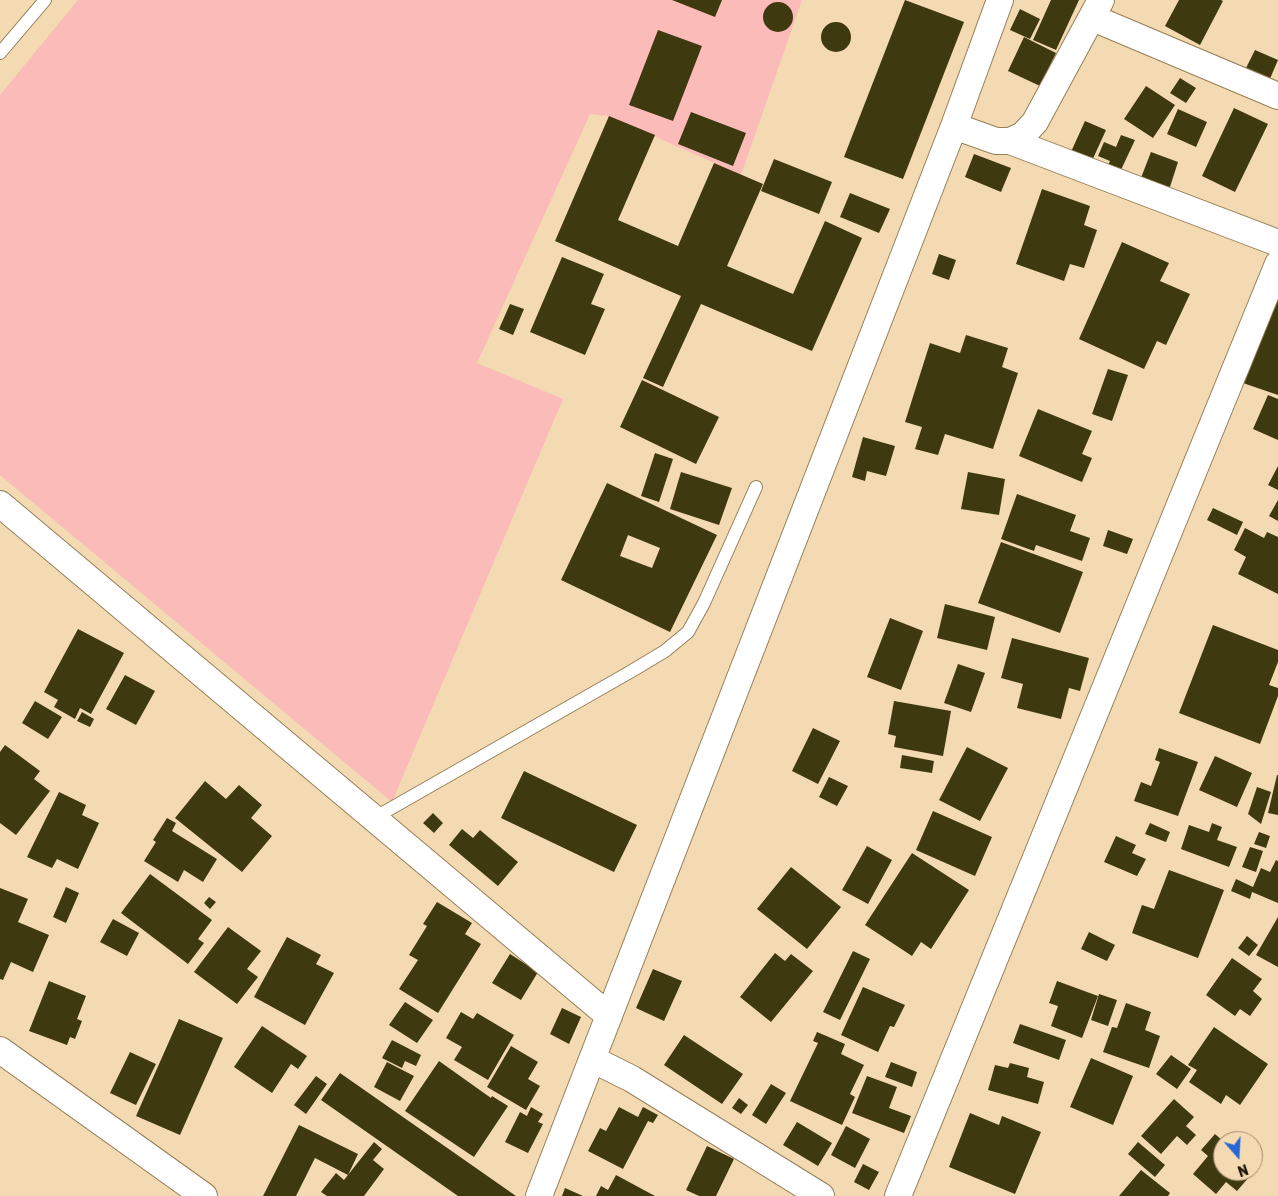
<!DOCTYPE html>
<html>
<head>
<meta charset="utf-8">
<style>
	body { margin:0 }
	#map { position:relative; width:1278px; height:1196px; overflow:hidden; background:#f3dab2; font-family:Rubik,sans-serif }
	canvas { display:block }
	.north { position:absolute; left:1213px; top:1131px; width:50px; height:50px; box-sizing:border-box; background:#f3dab2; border:1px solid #9f8c6e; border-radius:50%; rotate:161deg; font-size:14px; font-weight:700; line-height:20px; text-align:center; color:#201808 }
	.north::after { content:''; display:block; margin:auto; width:18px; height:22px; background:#2766d3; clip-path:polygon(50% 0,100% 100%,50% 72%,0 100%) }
</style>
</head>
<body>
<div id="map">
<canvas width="1278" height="1196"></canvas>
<div class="north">N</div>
</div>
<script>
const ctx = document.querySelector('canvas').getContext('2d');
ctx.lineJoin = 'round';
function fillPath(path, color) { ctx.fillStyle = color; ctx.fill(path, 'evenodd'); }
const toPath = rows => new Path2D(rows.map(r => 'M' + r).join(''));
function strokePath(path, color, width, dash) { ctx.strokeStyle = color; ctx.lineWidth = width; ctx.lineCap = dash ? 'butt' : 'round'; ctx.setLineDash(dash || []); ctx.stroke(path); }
const green = toPath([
	[78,0,802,0,741,175,609,116,590,114,477,363,563,399,392,802,0,475,0,95]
]);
const building = toPath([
	[672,0,722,0,715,17],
	[905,0,964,22,903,179,844,157],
	[1051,0,1079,0,1056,50,1033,40],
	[1179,0,1221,0,1223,1,1200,45,1165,26],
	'763 17a15 15 0 1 1 30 0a15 15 0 1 1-30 0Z',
	[1020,9,1040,19,1030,39,1010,30],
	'821 37a15 15 0 1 1 30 0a15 15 0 1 1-30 0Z',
	[658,30,702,46,673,121,629,105],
	[1024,37,1056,53,1040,86,1008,71],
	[1255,50,1278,60,1269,81,1245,70],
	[1180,78,1196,88,1186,103,1170,93],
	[1146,86,1175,105,1153,138,1124,119],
	[1234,108,1268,124,1235,192,1202,176],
	[1178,109,1207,122,1196,147,1167,134],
	[691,112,746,133,733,166,678,144],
	[609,116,655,135,618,220,678,246,714,163,763,184,727,266,793,294,825,221,862,238,812,351,701,304,663,387,643,378,681,296,555,241],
	[1085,121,1106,130,1091,163,1070,154],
	[1121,135,1135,140,1120,172,1107,167,1110,161,1098,156,1104,142,1116,147],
	[1151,152,1178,162,1168,193,1139,183],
	[974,154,1011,168,1001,192,965,177],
	[774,159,832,182,819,214,761,191],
	[1042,189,1090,206,1084,225,1097,230,1084,268,1070,264,1064,281,1016,264],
	[850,193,890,209,879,233,840,217],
	[1122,242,1169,263,1160,281,1190,294,1166,345,1157,341,1144,369,1079,339],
	[939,254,956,260,949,280,932,274],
	[562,257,604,274,591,304,605,309,585,355,530,332],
	[1278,298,1278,395,1240,382],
	[510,304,524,309,513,335,499,329],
	[966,335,1008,348,1002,367,1018,373,993,449,945,434,938,455,915,449,922,427,905,422,930,343,960,353],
	[1108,369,1128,375,1112,421,1092,414],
	[642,380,719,417,696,464,620,427],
	[1268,395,1278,399,1278,440,1253,429],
	[1038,409,1092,431,1082,454,1092,458,1082,482,1019,456],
	[863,437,895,446,886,476,867,471,865,481,852,477],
	[655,453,673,459,659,502,641,496],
	[1278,466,1278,490,1268,485],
	[681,472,732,488,719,525,670,509],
	[968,472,1005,479,999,515,961,509],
	[607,483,717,535,670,632,561,580],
	[628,535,660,548,652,568,620,556],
	[1017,494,1076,515,1070,531,1090,538,1082,561,1036,545,1034,551,1001,539],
	[1278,500,1278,521,1269,516],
	[1213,508,1243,522,1237,535,1207,520],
	[1245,528,1264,538,1267,532,1278,537,1278,594,1238,574,1246,557,1234,550],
	[1108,530,1133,539,1127,554,1103,546],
	[1001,542,1083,572,1060,633,978,603],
	[945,604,995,617,987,650,937,638],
	[890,618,923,631,901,690,867,677],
	[1213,625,1278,650,1278,662,1269,685,1278,688,1278,696,1260,744,1179,713],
	[78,629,124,653,91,714,80,708,75,719,54,707,58,700,44,692],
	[1012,638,1089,658,1080,691,1069,688,1061,719,1017,708,1023,684,1001,678],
	[958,664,985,673,971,712,944,703],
	[125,675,155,691,136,725,106,709],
	[35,701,62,717,48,739,22,723],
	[894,701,951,711,943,756,894,747,896,736,888,734],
	[82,712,94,719,90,727,77,721],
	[813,728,840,741,818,784,792,771],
	[5,745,40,771,34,779,50,791,16,835,0,823,0,752],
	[967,747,1008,768,980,821,939,800],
	[1159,748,1198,762,1178,816,1134,801,1141,782,1151,786,1160,762,1155,760],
	[902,755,934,761,932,773,900,768],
	[1215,756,1252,773,1237,807,1199,790],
	[524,771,637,825,614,872,501,818],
	[1277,775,1278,775,1278,815,1268,813],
	[829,777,848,786,837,806,819,797],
	[205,781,226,799,239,785,262,805,251,818,272,836,242,872,175,818],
	[1257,787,1271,792,1261,824,1248,814],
	[59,792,86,805,82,815,99,823,78,869,57,859,52,868,27,857],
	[933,811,992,837,975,876,916,850],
	[433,813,443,823,434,833,423,823],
	[167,818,176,823,172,831,217,859,203,882,184,870,178,882,144,861,156,842,153,840],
	[1150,823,1170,832,1166,842,1145,834],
	[1212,823,1222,827,1217,840,1237,847,1229,867,1181,849,1189,825,1209,832],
	[462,829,473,838,480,830,518,862,498,886,449,845],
	[1259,832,1270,836,1266,848,1254,844],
	[1116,836,1136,845,1132,853,1146,859,1137,876,1104,862],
	[867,846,892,860,868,904,842,890],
	[1250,847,1263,851,1256,872,1242,867],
	[912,853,969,890,931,949,921,942,912,956,865,925],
	[1276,860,1278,861,1278,903,1252,892,1250,899,1231,891,1236,879,1253,887,1261,868,1270,872],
	[791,867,841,907,807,949,757,909],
	[1169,870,1224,890,1198,958,1132,933,1142,905,1154,909],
	[150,874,212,920,198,939,204,943,188,964,121,913],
	[66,887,79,893,66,923,53,917],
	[0,888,28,899,18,922,49,935,33,972,11,962,3,980,0,979],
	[209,897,216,902,210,909,204,903],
	[437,902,472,923,465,934,481,944,438,1013,399,989,418,960,409,955,427,926,423,924],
	[1278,917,1278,967,1256,955],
	[113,919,139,933,127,956,100,942],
	[228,927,261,951,247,969,258,977,237,1004,194,972],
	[1089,932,1115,945,1107,961,1081,949],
	[1247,936,1258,945,1249,956,1238,948],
	[287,937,321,955,316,964,334,973,305,1025,254,997],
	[853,951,870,959,840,1020,823,1012],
	[775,953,785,961,791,954,813,971,771,1022,740,997],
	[510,954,538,972,521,1000,492,983],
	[1232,958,1262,979,1253,991,1262,999,1250,1016,1240,1009,1235,1016,1206,995],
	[653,969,682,981,664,1021,636,1008],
	[49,981,86,996,77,1019,82,1021,75,1039,70,1037,67,1045,29,1031],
	[1057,981,1098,996,1082,1038,1051,1026,1058,1006,1049,1003],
	[863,987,905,1005,894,1027,890,1026,878,1052,841,1035],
	[1099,994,1117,1000,1108,1026,1091,1020],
	[405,1002,433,1020,417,1043,389,1025],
	[1126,1003,1151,1012,1145,1030,1160,1036,1149,1068,1103,1052,1112,1027,1117,1028],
	[562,1008,581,1017,569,1044,550,1034],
	[461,1012,473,1019,477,1013,514,1035,488,1080,454,1060,462,1047,446,1038],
	[179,1019,223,1038,180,1135,136,1116],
	[1020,1024,1066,1040,1059,1060,1013,1043],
	[262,1026,307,1056,298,1069,291,1064,272,1093,234,1067],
	[1214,1027,1268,1064,1240,1105,1226,1095,1221,1104,1189,1082,1197,1070,1188,1065],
	[817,1032,845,1044,841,1054,864,1065,850,1094,855,1097,842,1125,790,1101,818,1043,813,1041],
	[684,1035,743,1074,722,1104,664,1065],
	[392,1040,421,1055,416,1066,405,1061,402,1068,382,1058],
	[511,1046,538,1062,528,1079,540,1086,526,1110,487,1087],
	[130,1052,156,1064,136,1105,110,1093],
	[1171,1055,1191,1069,1177,1089,1156,1074],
	[1091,1058,1133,1076,1113,1125,1070,1107],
	[439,1061,491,1098,492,1096,508,1106,474,1157,405,1111],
	[387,1062,414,1076,400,1101,374,1087],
	[891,1062,917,1072,912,1087,885,1077],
	[1010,1063,1029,1068,1027,1077,1044,1082,1038,1104,988,1090,995,1065,1008,1068],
	[340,1073,516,1196,458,1196,321,1100],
	[316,1076,327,1084,306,1114,294,1105],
	[867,1076,897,1087,889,1108,911,1116,904,1133,852,1113],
	[771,1084,786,1093,766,1124,752,1115],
	[739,1098,748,1105,741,1114,732,1108],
	[1174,1099,1194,1117,1186,1126,1196,1135,1187,1145,1177,1136,1161,1154,1141,1136],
	[531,1107,543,1114,538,1122,543,1124,528,1153,505,1142,520,1112,527,1116],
	[619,1107,638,1117,643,1107,658,1115,653,1123,648,1121,623,1169,588,1151,600,1128,606,1131],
	[970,1113,999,1125,1002,1116,1041,1132,1015,1194,949,1167],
	[797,1122,832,1143,818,1166,783,1145],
	[299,1125,358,1154,348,1175,315,1158,296,1196,263,1196],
	[846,1126,870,1139,855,1168,831,1155],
	[1215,1134,1223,1141,1223,1171,1253,1171,1253,1167,1256,1169,1237,1191,1226,1182,1216,1194,1193,1174,1208,1156,1201,1150],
	[374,1142,382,1149,373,1160,384,1169,364,1196,327,1196,321,1192,336,1173,344,1180],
	[1138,1142,1165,1165,1155,1177,1128,1154],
	[707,1146,734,1159,716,1196,699,1196,686,1190],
	[863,1164,879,1172,869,1190,854,1182],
	[1141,1170,1170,1193,1168,1196,1119,1196],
	[616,1175,655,1196,596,1196,601,1186,608,1190],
	[565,1188,583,1196,562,1196]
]);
const service = toPath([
	[0,53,45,0],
	[374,818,630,672,665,651,688,632,704,603,756,487]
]);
const minor = toPath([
	[1093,18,1278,96],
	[954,126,1000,0],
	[1010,141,1023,135,1035,122,1101,0],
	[0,504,609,1016],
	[0,1050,204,1196],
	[592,1059,632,1079,821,1196],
	[539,1196,954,126,996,141,1010,141,1278,243],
	[898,1196,1278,264]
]);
fillPath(green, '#fabbb9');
fillPath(building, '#3f390f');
strokePath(service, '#957f59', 14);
strokePath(minor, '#957f59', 28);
strokePath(service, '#fff', 12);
strokePath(minor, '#fff', 26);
</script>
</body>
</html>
